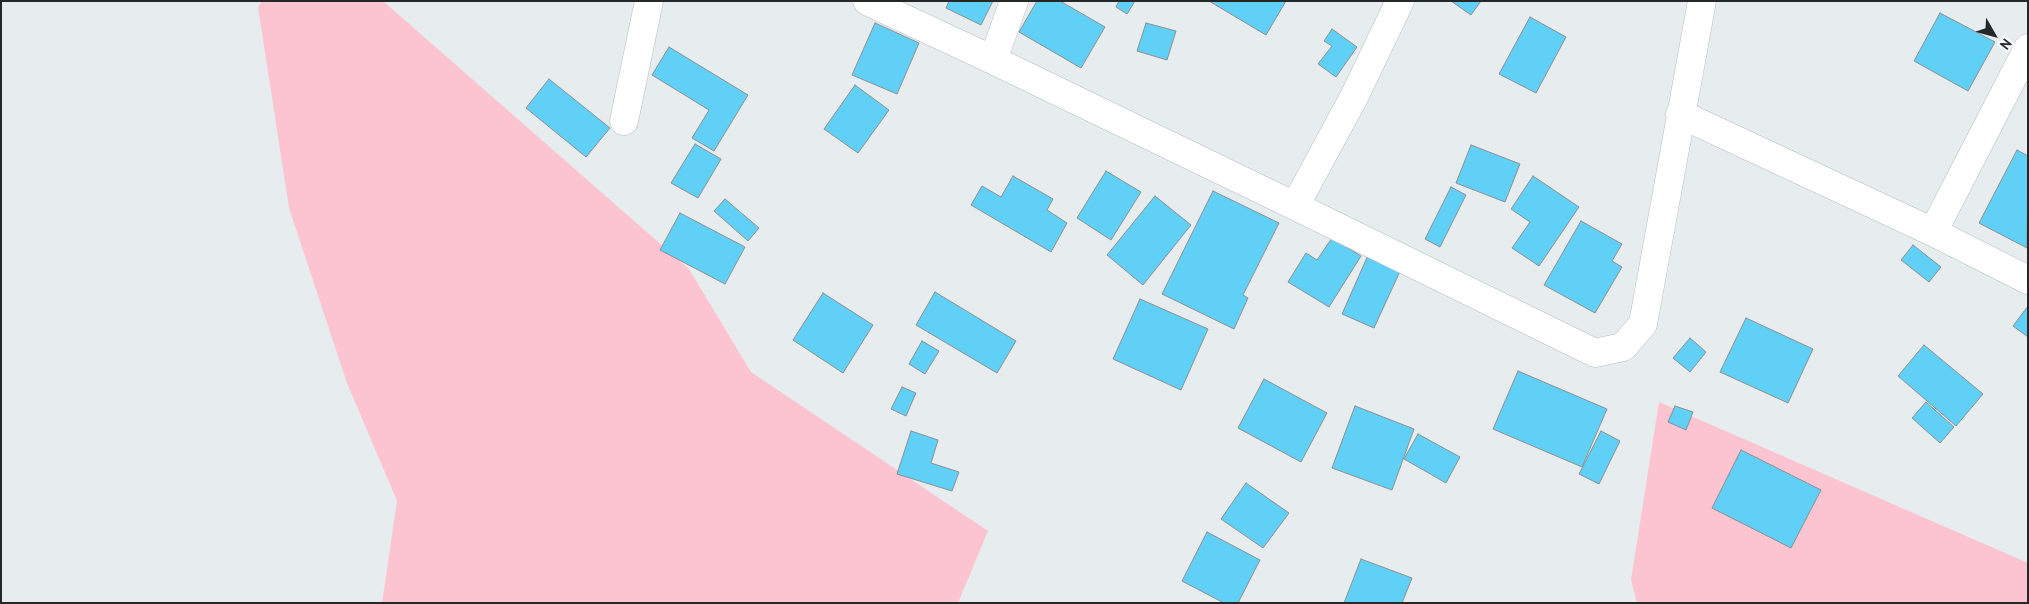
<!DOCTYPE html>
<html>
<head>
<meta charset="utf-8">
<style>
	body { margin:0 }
	#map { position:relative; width:2029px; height:604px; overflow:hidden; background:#e7ecef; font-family:"PT Sans",sans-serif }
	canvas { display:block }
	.frame { position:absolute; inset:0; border:2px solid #252828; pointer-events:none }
	.north { position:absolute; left:1969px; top:10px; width:50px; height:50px; -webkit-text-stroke:4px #f4fafc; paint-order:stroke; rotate:128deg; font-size:14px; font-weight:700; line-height:20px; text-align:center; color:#252828 }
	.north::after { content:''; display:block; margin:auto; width:18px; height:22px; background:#252828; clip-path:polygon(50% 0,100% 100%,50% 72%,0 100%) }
</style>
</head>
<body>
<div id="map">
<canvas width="2029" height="604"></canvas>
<div class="frame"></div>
<div class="north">N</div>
</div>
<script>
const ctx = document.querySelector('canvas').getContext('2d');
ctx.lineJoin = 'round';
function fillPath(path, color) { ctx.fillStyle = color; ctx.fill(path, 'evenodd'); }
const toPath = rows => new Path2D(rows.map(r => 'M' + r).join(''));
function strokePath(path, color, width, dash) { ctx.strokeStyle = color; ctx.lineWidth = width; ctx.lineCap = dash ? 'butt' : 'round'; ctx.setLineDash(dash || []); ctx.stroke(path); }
const green = toPath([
	[262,1,383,1,689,269,751,372,988,531,958,603,382,603,397,501,347,383,289,208,258,7],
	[1659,402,2028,563,2028,603,1637,603,1631,580]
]);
const building = toPath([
	[949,1,993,1,981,25,946,8,949,1],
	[1037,1,1060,1,1105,27,1081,68,1019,32,1037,1],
	[1119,1,1135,1,1127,14,1116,7,1119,1],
	[1209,1,1286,1,1266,35,1209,1],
	[1451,1,1481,1,1471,15,1451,1],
	[1940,13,1995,42,1968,91,1914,61,1940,13],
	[1530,17,1566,37,1536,93,1499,74,1530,17],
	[875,23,919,43,897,94,852,75,875,23],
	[1146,23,1176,31,1167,60,1137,51,1146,23],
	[1332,29,1357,47,1336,77,1318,64,1332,46,1324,41,1332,29],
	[669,47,748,95,714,151,692,138,709,110,652,75,669,47],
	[549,79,610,128,586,157,526,108,549,79],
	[855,85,889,110,858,153,824,129,855,85],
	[695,144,721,159,698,198,671,183,695,144],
	[1471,145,1520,164,1505,202,1456,183,1471,145],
	[2017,150,2028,156,2027,248,1979,223,2017,150],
	[1106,171,1141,192,1111,240,1077,218,1106,171],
	[1013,176,1053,199,1047,210,1067,223,1051,252,971,205,982,186,1001,197,1013,176],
	[1533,176,1579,207,1539,266,1512,248,1530,222,1511,209,1533,176],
	[1451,187,1466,195,1440,247,1425,239,1451,187],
	[1213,191,1279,223,1243,295,1248,298,1234,329,1162,294,1213,191],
	[1155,196,1191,225,1143,285,1107,255,1155,196],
	[725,199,759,228,748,241,714,211,725,199],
	[680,213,745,247,725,284,660,250,680,213],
	[1581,221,1622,244,1612,261,1622,267,1595,313,1544,285,1581,221],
	[1332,238,1361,256,1329,307,1288,282,1306,253,1317,260,1332,238],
	[1913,245,1941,267,1929,282,1901,260,1913,245],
	[1369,253,1402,267,1374,328,1342,314,1369,253],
	[935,292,1016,341,997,373,916,325,935,292],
	[823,293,873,325,843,373,793,340,823,293],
	[1140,299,1208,329,1181,390,1113,359,1140,299],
	[2028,306,2028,337,2013,326,2028,306],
	[1746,318,1813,349,1788,403,1720,372,1746,318],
	[1690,338,1706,352,1690,372,1673,358,1690,338],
	[922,341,939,351,925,374,909,364,922,341],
	[1924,345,1983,394,1956,426,1898,376,1924,345],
	[1518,371,1607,409,1582,467,1493,429,1518,371],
	[1264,379,1327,413,1301,462,1238,428,1264,379],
	[902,387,916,393,906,416,891,409,902,387],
	[1926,402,1954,427,1940,443,1912,418,1926,402],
	[1355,406,1414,429,1392,490,1332,468,1355,406],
	[1675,406,1693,412,1686,430,1668,422,1675,406],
	[911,431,938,440,931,463,959,472,952,491,897,474,911,431],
	[1601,431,1620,441,1599,484,1579,474,1601,431],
	[1418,434,1460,457,1446,483,1404,459,1418,434],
	[1741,450,1821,490,1791,548,1712,508,1741,450],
	[1246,483,1289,513,1263,548,1221,519,1246,483],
	[1207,532,1260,560,1238,603,1224,603,1182,581,1207,532],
	[1361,559,1412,578,1402,603,1344,603,1361,559]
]);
const minor = toPath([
	[867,1,993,60,1295,206],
	[1400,1,1354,97,1295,206,1595,353,1623,347,1643,324,1702,1],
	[993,60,1014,1],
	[1680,114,1933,232,2028,280],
	[624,121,649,1],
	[1933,232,2028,48]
]);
fillPath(green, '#fbc4d0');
fillPath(building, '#60d0f7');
strokePath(building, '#8b9092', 1);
strokePath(minor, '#b7bdbf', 29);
strokePath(minor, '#fff', 28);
</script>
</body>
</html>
